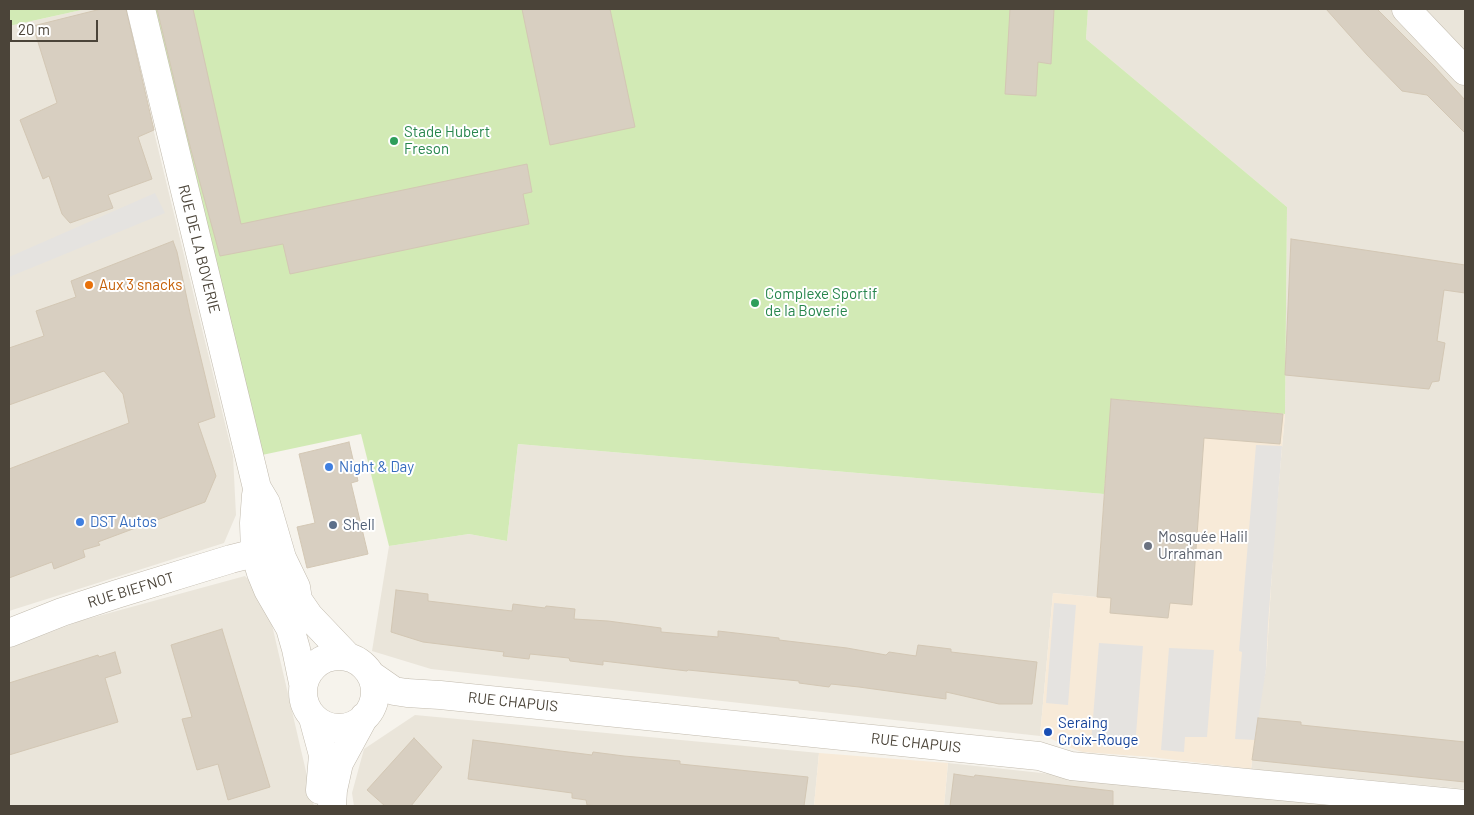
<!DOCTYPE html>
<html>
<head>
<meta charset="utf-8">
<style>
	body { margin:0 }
	#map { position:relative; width:1474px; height:815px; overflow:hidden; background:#f6f3ec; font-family:Barlow,sans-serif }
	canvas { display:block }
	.frame { position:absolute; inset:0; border:10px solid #4b4439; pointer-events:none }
	.scale { position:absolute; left:10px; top:20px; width:88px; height:22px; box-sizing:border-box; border:2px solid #4b4439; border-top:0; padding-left:6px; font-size:15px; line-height:18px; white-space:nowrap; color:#4b4439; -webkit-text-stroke:4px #fff; paint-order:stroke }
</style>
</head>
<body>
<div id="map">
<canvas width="1474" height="815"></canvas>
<div class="frame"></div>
<div class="scale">20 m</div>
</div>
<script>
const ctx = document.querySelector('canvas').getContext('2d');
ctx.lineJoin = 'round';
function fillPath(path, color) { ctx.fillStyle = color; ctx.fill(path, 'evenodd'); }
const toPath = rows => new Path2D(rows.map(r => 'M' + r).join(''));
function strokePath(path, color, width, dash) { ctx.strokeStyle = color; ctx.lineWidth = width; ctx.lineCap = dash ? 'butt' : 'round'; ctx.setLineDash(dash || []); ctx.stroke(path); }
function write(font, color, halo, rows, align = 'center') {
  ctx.font = font + ' Barlow,sans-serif'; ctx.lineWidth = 4; ctx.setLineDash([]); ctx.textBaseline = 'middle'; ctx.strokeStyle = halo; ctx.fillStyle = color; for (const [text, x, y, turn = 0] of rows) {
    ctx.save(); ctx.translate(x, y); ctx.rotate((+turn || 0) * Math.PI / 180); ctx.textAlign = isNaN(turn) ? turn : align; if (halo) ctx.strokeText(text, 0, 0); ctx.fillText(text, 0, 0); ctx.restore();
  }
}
const residential = toPath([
	[86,9,124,9,233,456,236,515,224,543,9,611,9,26],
	[1088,9,1465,9,1465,789,1251,769,1262,688,1266,669,1274,537,1285,414,1287,207,1086,39],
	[518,444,1104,494,1097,597,1053,593,1040,736,431,669,372,651,389,546,469,534,507,541],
	[245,576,266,599,314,806,9,806,9,648,80,621],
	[415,715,819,753,814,806,354,806,352,793,364,749],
	[948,763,1350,806,944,806]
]);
const commercial = toPath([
	[1111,399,1285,414,1274,537,1266,669,1262,688,1251,769,1151,757,1083,752,1076,750,1047,737,1040,736,1053,593,1097,597],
	[819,753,948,763,944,806,814,806]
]);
const green = toPath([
	[9,9,86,9,9,26],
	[153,9,1088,9,1086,39,1287,207,1285,414,1112,399,1104,494,518,444,507,541,469,534,389,546,361,434,262,455]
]);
const parking = toPath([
	[155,193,165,213,9,277,9,257],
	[1256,445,1282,446,1268,623,1266,669,1255,740,1235,739,1242,652,1239,651],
	[1054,603,1076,605,1068,705,1046,703],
	[1099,643,1143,646,1135,747,1091,743],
	[1169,648,1214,650,1207,737,1185,737,1184,752,1161,750]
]);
const building = toPath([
	[101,9,126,9,154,130,138,137,152,179,108,195,113,208,70,223,62,214,49,176,43,179,20,120,57,103,33,26,101,9],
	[157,9,193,9,241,224,527,164,532,192,523,194,529,224,290,274,283,244,220,256,191,150,157,9],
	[522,9,610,9,635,127,550,145,522,9],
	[1010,9,1054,9,1051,64,1038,62,1036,96,1005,94,1010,9],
	[1326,9,1377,9,1434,66,1465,100,1465,133,1427,95,1402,91,1367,55,1326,9],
	[1291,239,1465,265,1465,293,1444,290,1437,341,1445,343,1439,381,1432,382,1429,389,1285,375,1291,239],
	[173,241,177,252,190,313,215,417,198,423,216,476,205,502,98,542,100,545,83,550,85,557,54,569,52,562,9,578,9,469,129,423,123,394,104,371,9,405,9,348,44,336,36,311,76,297,71,281,173,241],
	[1111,399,1283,414,1280,444,1204,438,1192,605,1170,603,1168,618,1110,613,1111,598,1097,597,1111,399],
	[349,442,358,481,351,483,368,554,307,568,297,527,315,523,299,454,349,442],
	[396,590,428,594,428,601,512,611,513,604,545,608,546,606,575,609,574,619,608,621,661,628,661,632,718,637,718,631,779,638,779,640,847,648,886,655,889,652,916,656,918,645,951,649,951,652,1037,662,1032,704,999,704,946,692,946,699,859,687,831,684,829,687,799,683,799,681,688,670,687,671,603,661,603,665,570,661,569,658,530,654,529,659,503,656,504,652,423,642,391,632,396,590],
	[222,629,270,787,228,800,218,764,197,770,182,719,192,717,171,645,222,629],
	[115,652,121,673,105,678,118,722,9,755,9,683,98,655,99,657,115,652],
	[1258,718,1301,722,1301,725,1465,742,1465,782,1252,760,1258,718],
	[414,738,442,767,411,806,385,806,367,790,414,738],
	[473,740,592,755,593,752,624,756,680,761,680,764,808,777,804,806,599,806,587,805,586,800,572,798,572,793,468,779,473,740],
	[954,774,974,777,975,775,1113,791,1113,806,950,806,954,774]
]);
const minor = toPath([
	[141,9,257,488,266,503,282,558,296,587,298,600,309,616,348,657],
	[1406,9,1465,71],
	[256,495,254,523,255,553,261,573,268,590,290,628,296,649,303,683],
	[9,633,62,612,117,594,231,559,255,553],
	'303 692a36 36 0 1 1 72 0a36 36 0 1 1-72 0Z',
	[371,675,394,691,407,693,440,695,1039,756,1071,766,1465,804],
	[313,718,323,755,320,790],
	[332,806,333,790,339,763,364,717]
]);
const markers = [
	[394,141,5,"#2e9e5b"],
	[89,285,5,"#e8710a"],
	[755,303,5,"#2e9e5b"],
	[329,467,5,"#3f7fe0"],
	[80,522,5,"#3f7fe0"],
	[333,525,5,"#5c6f8a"],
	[1148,546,5,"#6b7280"],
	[1048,732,5,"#1a4fb4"]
];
const leisureNames = [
	["Stade Hubert",404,132],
	["Freson",404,149],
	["Complexe Sportif",765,294],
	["de la Boverie",765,311]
];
const streetNames = [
	["RUE DE LA BOVERIE",199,249,76],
	["RUE BIEFNOT",131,590,-17],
	["RUE CHAPUIS",513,702,6],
	["RUE CHAPUIS",916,743,6]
];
const foodNames = [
	["Aux 3 snacks",99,285]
];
const shopNames = [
	["Night & Day",339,467],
	["DST Autos",90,522]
];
const serviceNames = [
	["Shell",343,525]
];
const worshipNames = [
	["Mosquée Halil",1158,537],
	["Urrahman",1158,554]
];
const transitNames = [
	["Seraing",1058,723],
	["Croix-Rouge",1058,740]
];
fillPath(residential, '#eae5da');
fillPath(commercial, '#f7ead8');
fillPath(green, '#d2eab5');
fillPath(parking, '#e5e3e0');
fillPath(building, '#d8cfc1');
strokePath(building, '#d3c7b4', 1);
strokePath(minor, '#c2bbae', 29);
strokePath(minor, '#fff', 28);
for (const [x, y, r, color] of markers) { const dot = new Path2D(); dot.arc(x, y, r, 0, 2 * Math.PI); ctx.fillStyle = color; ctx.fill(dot); strokePath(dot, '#fff', 2); }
write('15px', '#27864d', '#fff', leisureNames, 'left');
write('15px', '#4b4439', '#fff', streetNames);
write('15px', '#c56008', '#fff', foodNames, 'left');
write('15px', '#366cbe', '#fff', shopNames, 'left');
write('15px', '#4e5e75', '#fff', serviceNames, 'left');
write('15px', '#5b616d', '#fff', worshipNames, 'left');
write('15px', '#164399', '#fff', transitNames, 'left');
</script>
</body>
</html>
